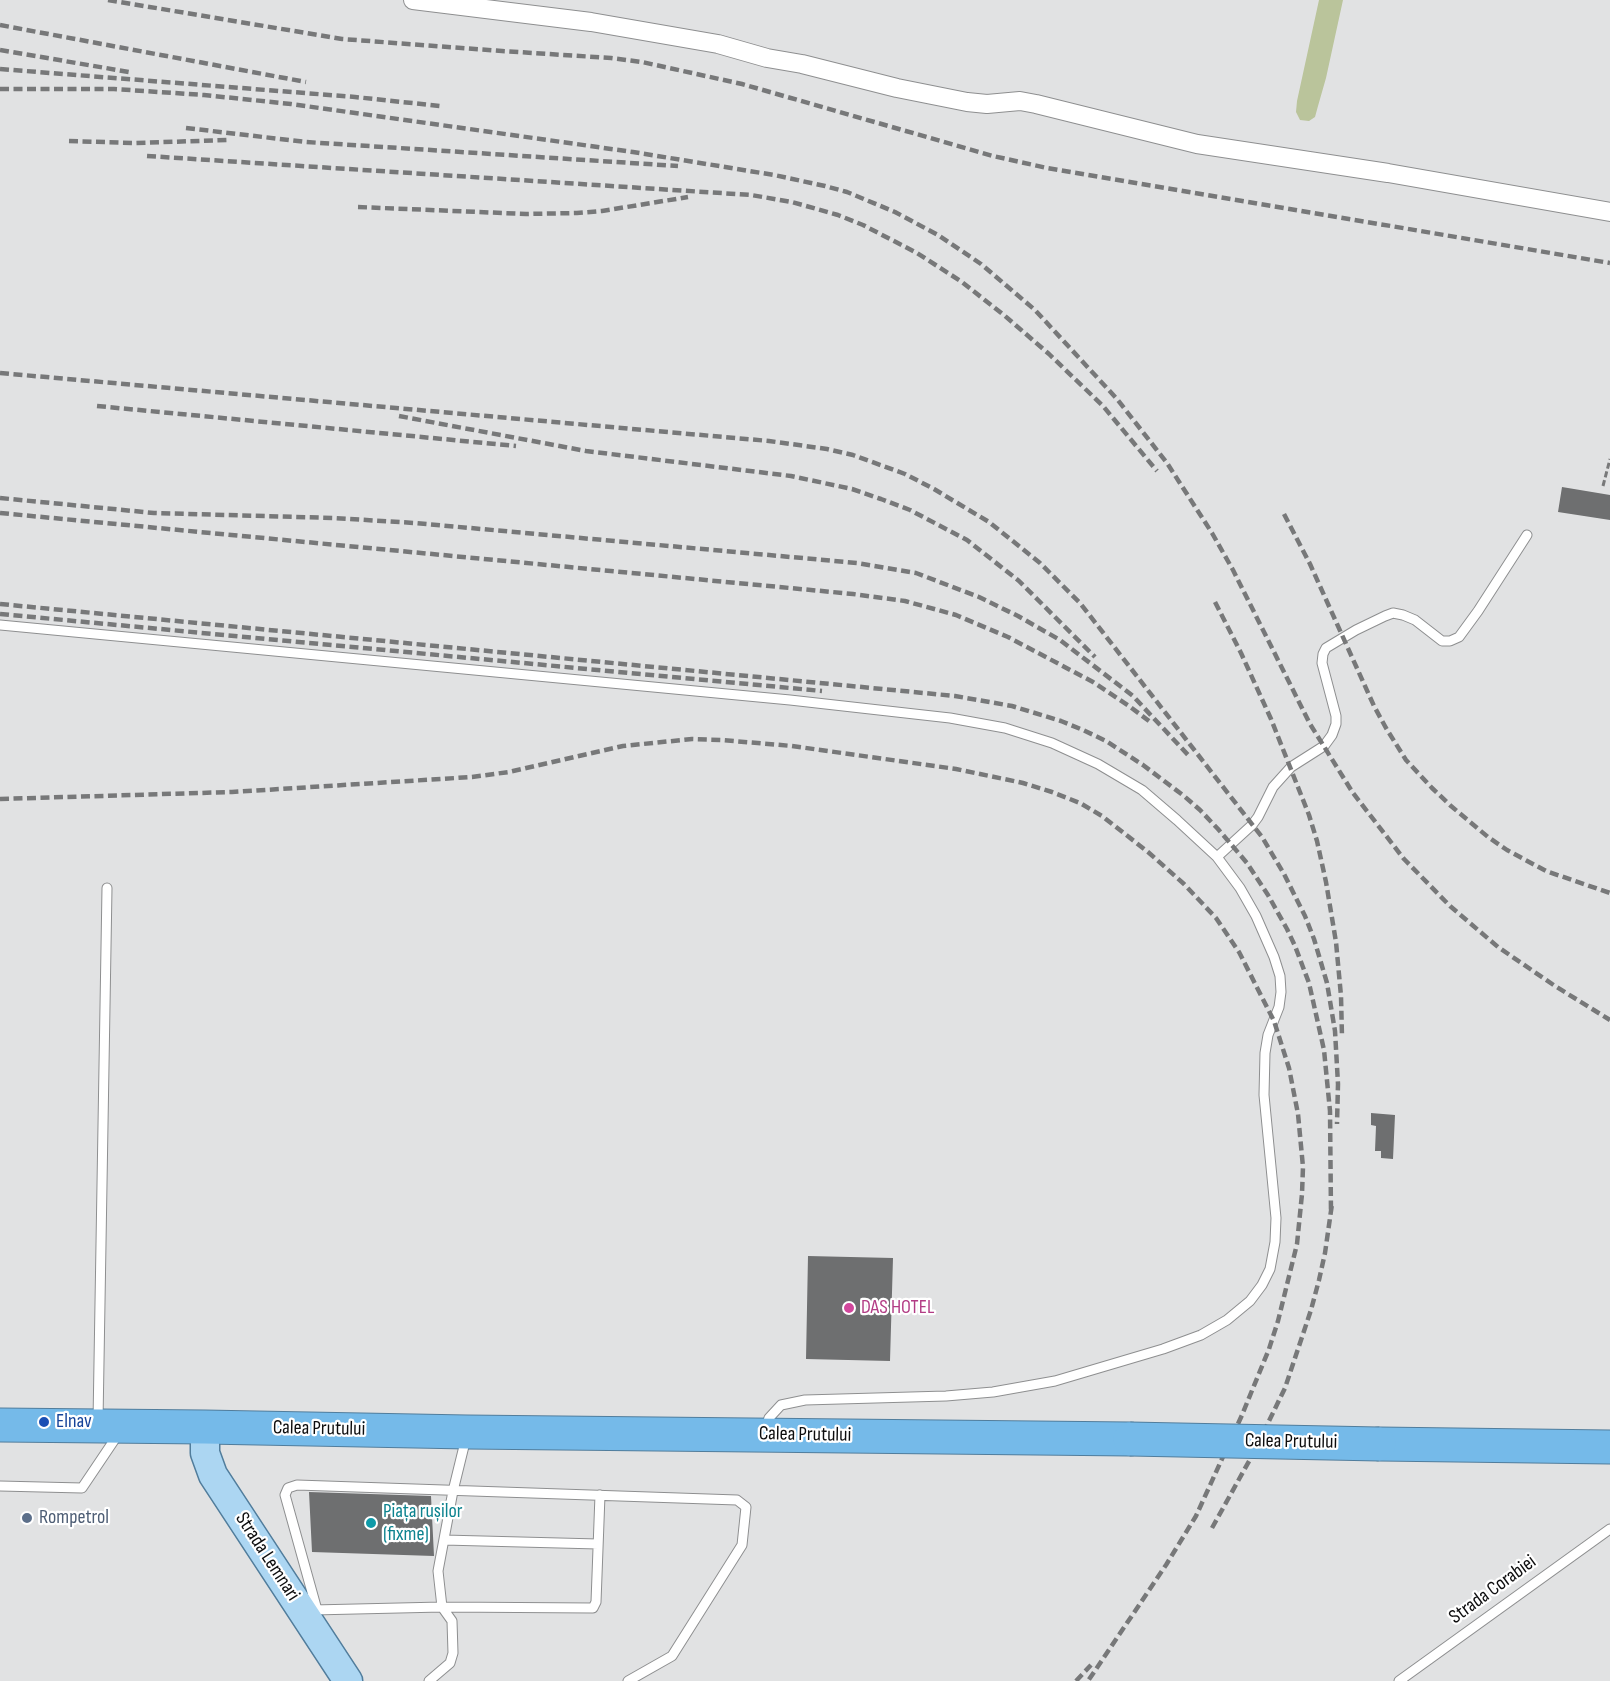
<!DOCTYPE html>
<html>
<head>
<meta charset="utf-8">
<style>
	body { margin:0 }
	canvas { display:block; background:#e1e2e3 }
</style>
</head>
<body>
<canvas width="1610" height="1681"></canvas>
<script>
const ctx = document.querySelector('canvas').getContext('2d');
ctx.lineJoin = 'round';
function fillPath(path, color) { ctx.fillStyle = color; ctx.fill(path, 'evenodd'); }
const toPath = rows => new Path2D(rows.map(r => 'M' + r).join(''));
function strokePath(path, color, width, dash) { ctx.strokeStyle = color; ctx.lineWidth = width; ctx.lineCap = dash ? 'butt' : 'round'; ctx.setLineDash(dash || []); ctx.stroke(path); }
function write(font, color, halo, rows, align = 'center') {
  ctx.font = font + ' "Sofia Sans Condensed",sans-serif'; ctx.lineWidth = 4.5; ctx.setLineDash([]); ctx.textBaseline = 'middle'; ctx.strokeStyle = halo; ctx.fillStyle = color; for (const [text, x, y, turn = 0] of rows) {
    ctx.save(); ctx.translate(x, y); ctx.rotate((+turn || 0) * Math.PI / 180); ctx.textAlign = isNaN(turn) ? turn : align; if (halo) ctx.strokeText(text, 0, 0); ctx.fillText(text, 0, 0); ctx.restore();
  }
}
const green = toPath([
	[1319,0,1343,0,1326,78,1318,106,1315,117,1309,121,1300,120,1296,112,1297,101]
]);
const building = toPath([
	[1562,487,1610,495,1610,520,1558,512],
	[1371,1113,1395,1115,1393,1159,1381,1158,1381,1151,1375,1151,1376,1126,1371,1125],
	[808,1256,893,1258,890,1361,806,1359],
	[309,1492,431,1496,434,1556,312,1552]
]);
const path = toPath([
	[1603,486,1610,459]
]);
const lane = toPath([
	[0,625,790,700,950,718,1005,728,1052,743,1098,764,1142,790,1177,820,1217,857,1240,888,1256,916,1274,957,1280,976,1281,992,1279,1007,1268,1035,1265,1053,1264,1095,1276,1218,1275,1242,1270,1269,1262,1285,1250,1301,1227,1320,1201,1335,1163,1349,1055,1381,993,1392,946,1396,805,1400,781,1405,769,1418,765,1430],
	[1217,857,1252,825,1258,817,1273,787,1291,767,1324,746,1332,735,1336,724,1336,716,1322,663,1323,654,1326,648,1356,630,1385,616,1393,613,1403,615,1415,620,1442,641,1450,641,1459,637,1478,611,1527,535],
	[98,1421,107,888],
	[0,1486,82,1488,119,1433],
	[444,1540,598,1544],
	[313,1610,442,1607,593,1608,596,1602,600,1495],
	[317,1610,285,1495,288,1488,297,1485,737,1500,746,1507,742,1545,672,1656,628,1681],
	[429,1681,450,1663,453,1653,452,1621,442,1607,438,1571,453,1491,466,1438],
	[1399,1681,1610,1529]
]);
const street = toPath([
	[413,0,591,22,718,44,767,58,802,64,897,88,967,102,987,104,1020,101,1036,104,1197,144,1388,173,1610,212]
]);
const primary = toPath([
	[205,1427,205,1453,213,1475,348,1681]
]);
const highway = toPath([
	[0,1425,205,1427,467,1432,1130,1439],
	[1379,1444,1610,1447]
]);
const rail = toPath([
	[108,0,342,39,502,51,611,58,642,62,742,84,993,156,1047,168,1610,263],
	[0,25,306,82],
	[0,50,129,72],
	[0,69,355,97,440,106],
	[0,89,114,89,204,95,291,104,633,152,774,175,825,186,847,192,895,212,938,235,981,264,1035,310,1117,399,1167,463,1212,533,1233,570,1310,724,1353,793,1404,859,1450,906,1498,947,1555,986,1610,1020],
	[186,128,306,142,678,166],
	[69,141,135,143,228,140],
	[147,156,751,195,792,202,838,215,863,225,917,253,962,282,1005,316,1049,354,1103,406,1157,471],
	[358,207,526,214,577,213,602,211,688,197],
	[0,373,769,441,827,449,853,455,905,474,934,489,989,522,1040,563,1080,603,1262,837,1284,874,1305,916,1314,939,1327,983,1335,1031,1338,1084,1337,1124],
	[97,406,516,446],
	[399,416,586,451,791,476,852,489,881,499,910,510,967,540,1019,581,1095,657],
	[0,498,154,513,333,518,415,523,857,563,916,573,979,597,1018,616,1060,640,1133,696,1189,756],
	[0,513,853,594,905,601,956,615,1008,637,1093,682,1129,706,1149,721],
	[1284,514,1310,564,1374,706,1386,728,1406,760,1432,788,1451,806,1488,837,1507,850,1546,871,1610,893],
	[1215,602,1241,653,1271,719,1309,815,1317,841,1326,882,1336,942,1341,996,1342,1037],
	[0,604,955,696,1012,706,1061,721,1083,730,1106,741,1143,765,1184,796,1200,810,1218,829,1247,863,1268,895,1287,929,1295,946,1309,983,1324,1050,1330,1111,1331,1213],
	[0,614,822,691],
	[0,799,232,792,472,777,509,772,623,746,692,739,722,740,792,746,956,769,1023,783,1052,792,1080,803,1102,816,1148,852,1184,884,1216,918,1239,952,1274,1021,1289,1068,1298,1114,1303,1167,1302,1194,1297,1244,1278,1321,1269,1349,1242,1415,1196,1516,1166,1565,1088,1681],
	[1212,1528,1253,1454,1285,1388,1311,1310,1319,1280,1325,1253,1332,1204],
	[1076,1681,1091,1665]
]);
const highwayBridge = toPath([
	[1130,1439,1379,1444]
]);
const markers = [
	[849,1308,6,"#d1479c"],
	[44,1422,6,"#1a4fb4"],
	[27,1518,6,"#5c6f8a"],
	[371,1523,6,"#0f9aa8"]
];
const hotelNames = [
	["DAS HOTEL",861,1308]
];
const transitNames = [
	["Elnav",56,1422]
];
const streetNames = [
	["Calea Prutului",319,1429,1],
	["Calea Prutului",805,1435,1],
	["Calea Prutului",1291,1442,1],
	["Strada Lemnari",267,1557,57],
	["Strada Corabiei",1493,1590,-36]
];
const cultureNames = [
	["Piața rușilor",383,1512],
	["(fixme)",383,1535]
];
const serviceNames = [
	["Rompetrol",39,1518]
];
fillPath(green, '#bac49b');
fillPath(building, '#6e6f70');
strokePath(lane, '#8e8f90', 11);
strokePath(street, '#8e8f90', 20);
strokePath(primary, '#517d9c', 31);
strokePath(highway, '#517d9c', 35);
strokePath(path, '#78797a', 3, [6, 3]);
strokePath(lane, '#fff', 9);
strokePath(street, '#fff', 18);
strokePath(primary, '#acd6f2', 28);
strokePath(highway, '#75bae9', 33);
strokePath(rail, '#777879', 4.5, [9, 4.5]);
strokePath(highwayBridge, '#517d9c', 35, []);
strokePath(highwayBridge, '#75bae9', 33);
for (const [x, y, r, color] of markers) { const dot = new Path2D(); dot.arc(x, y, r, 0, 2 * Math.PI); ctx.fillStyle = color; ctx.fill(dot); strokePath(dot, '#fff', 2); }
write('20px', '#b23c85', '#fff', hotelNames, 'left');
write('20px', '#164399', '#fff', transitNames, 'left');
write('20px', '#0d0d0e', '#fff', streetNames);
write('20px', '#0d838f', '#fff', cultureNames, 'left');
write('20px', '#4e5e75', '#fff', serviceNames, 'left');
</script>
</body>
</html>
